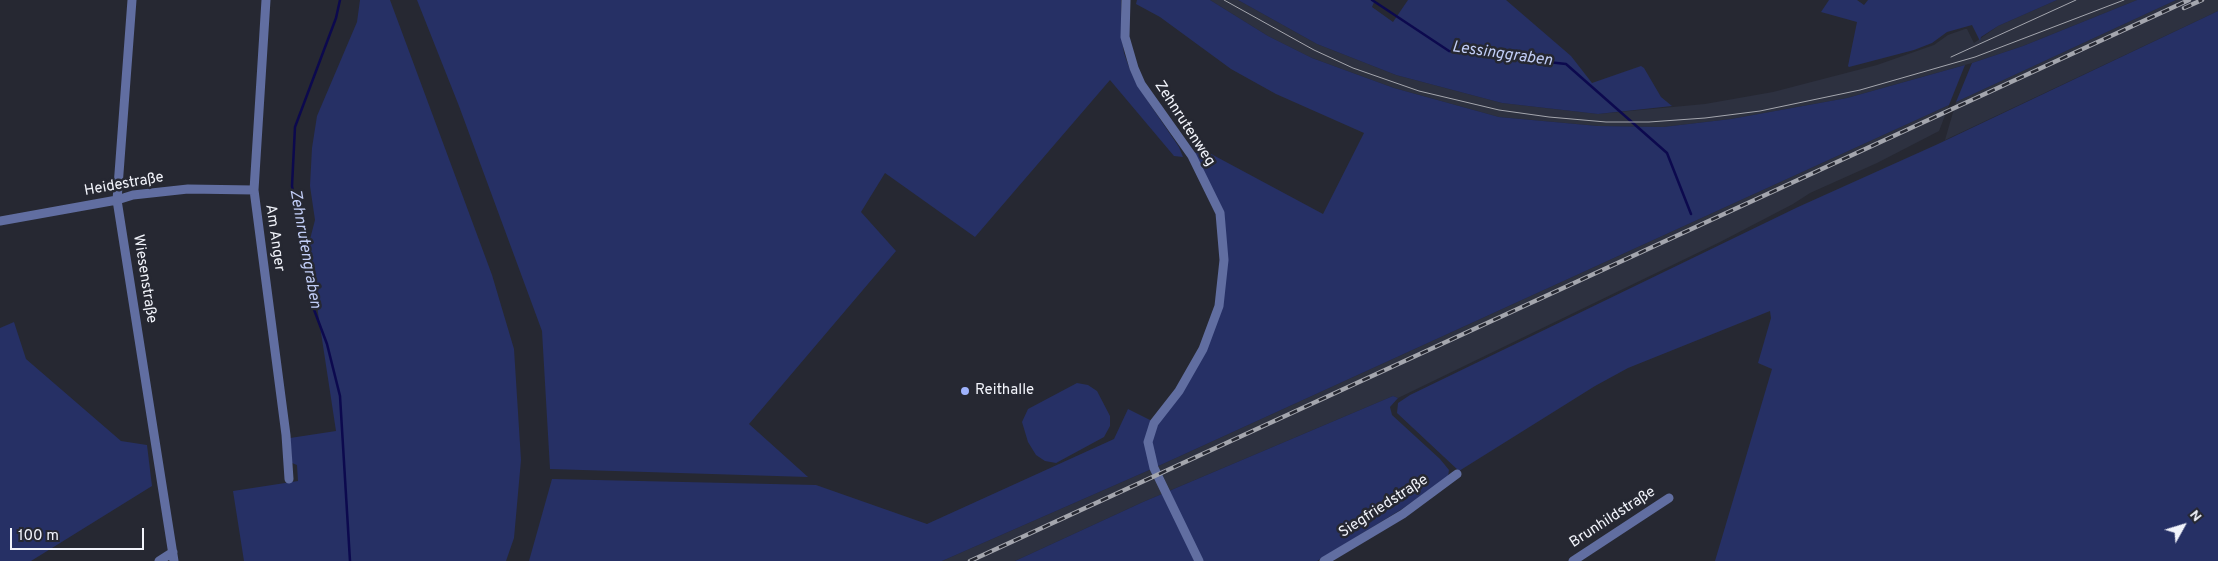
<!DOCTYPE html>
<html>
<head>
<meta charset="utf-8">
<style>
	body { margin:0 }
	#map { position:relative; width:2218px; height:561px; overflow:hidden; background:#262832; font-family:Overpass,sans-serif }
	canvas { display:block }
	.north { position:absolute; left:2158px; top:501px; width:50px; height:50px; -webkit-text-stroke:4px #262832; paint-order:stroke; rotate:51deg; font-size:14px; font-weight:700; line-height:20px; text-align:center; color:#f2f4fb }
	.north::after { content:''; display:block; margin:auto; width:18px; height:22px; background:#f2f4fb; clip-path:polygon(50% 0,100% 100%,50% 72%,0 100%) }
	.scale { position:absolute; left:10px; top:528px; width:134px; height:22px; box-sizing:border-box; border:2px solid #f2f4fb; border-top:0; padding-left:6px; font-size:15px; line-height:18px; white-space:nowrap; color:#f2f4fb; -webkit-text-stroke:4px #262832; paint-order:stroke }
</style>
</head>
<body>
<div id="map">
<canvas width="2218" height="561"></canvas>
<div class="north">N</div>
<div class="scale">100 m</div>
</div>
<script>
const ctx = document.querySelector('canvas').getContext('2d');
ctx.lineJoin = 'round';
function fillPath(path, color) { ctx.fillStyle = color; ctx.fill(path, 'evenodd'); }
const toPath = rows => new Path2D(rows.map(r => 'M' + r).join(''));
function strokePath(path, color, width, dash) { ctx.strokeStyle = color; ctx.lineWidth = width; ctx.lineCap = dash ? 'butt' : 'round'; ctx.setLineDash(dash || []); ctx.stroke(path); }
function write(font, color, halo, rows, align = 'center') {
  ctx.font = font + ' Overpass,sans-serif'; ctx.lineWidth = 5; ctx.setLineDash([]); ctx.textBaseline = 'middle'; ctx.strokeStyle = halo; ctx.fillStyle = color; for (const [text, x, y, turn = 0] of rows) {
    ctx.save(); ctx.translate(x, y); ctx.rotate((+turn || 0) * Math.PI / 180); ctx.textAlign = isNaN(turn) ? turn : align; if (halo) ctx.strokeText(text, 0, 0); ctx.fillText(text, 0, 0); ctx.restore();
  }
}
const built = toPath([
	[1210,0,1238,0,1317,44,1396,75,1502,103,1598,114,1705,104,1773,92,1877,65,1934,45,1948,35,1965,29,1967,29,1974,43,1998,26,2057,0,2137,0,2023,46,1972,63,1847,98,1731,119,1663,127,1598,126,1499,117,1394,88,1312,58,1268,36],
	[2176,0,2218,0,2218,11,1945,140,1956,102],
	[1949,105,1939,131,1877,163,1810,193,1793,204,1720,242,1398,398,1393,396,1143,502,1015,561,942,561,1154,468]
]);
const green = toPath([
	[360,0,390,0,492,275,514,349,521,460,514,538,506,561,244,561,233,491,298,481,297,465,292,463,290,438,336,431,308,247,315,220,310,186,312,148,317,116,357,22],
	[417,0,1121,0,1121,33,1124,53,1130,70,1149,103,1179,147,1183,157,1174,156,1110,80,975,237,885,173,861,212,896,251,749,424,808,477,550,469,542,331,459,106],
	[1137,0,1210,0,1268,36,1312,58,1394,88,1499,117,1598,126,1663,127,1731,119,1847,98,1965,65,1949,105,1154,468,942,561,529,561,552,479,816,485,927,524,1114,439,1128,409,1154,422,1179,391,1219,306,1224,260,1220,213,1192,156,1200,148,1323,214,1364,133,1276,94,1231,69,1160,17,1136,4],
	[1238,0,1375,0,1372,7,1393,22,1408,0,1506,0,1571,56,1592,83,1641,66,1644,68,1661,97,1672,106,1598,114,1502,103,1396,75,1317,44],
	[1829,0,1857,0,1864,5,1868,0,2057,0,1998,26,1981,37,1980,41,1972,25,1947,32,1932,43,1914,50,1849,67,1848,66,1857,22,1821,12],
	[2137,0,2176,0,1956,102,1972,63,2023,46],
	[2218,11,2218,561,1715,561,1772,369,1758,363,1771,318,1770,311,1628,368,1595,386,1459,471,1397,413,1398,403,1410,395,1798,207,1938,144],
	[14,322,26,359,121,441,147,445,152,486,31,561,0,561,0,328],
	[1077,383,1088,385,1097,391,1110,416,1110,426,1104,437,1056,463,1045,461,1036,455,1028,442,1022,422,1028,409],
	[1393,396,1398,398,1390,407,1392,415,1440,459,1449,470,1448,477,1402,509,1317,561,1015,561,1143,502]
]);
const stream = toPath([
	[340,0,336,18,295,127,292,186,310,299,327,344,340,396,350,561],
	[1372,0,1449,51,1566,64,1667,153,1691,214]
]);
const street = toPath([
	[132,0,117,200,174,561],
	[266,0,254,190,286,435,289,479],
	[1126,0,1125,37,1134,68,1141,84,1192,156,1220,213,1224,260,1219,306,1203,349,1179,391,1154,423,1148,442,1154,468,1199,561],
	[0,221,117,200,133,195,188,189,254,190],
	[159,561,173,552],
	[1324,561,1403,514,1457,474],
	[1573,561,1669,498]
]);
const tram = toPath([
	[1224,0,1314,50,1353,68,1419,91,1499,110,1549,117,1606,122,1649,122,1705,118,1760,111,1860,90,1975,57,2124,0],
	[1951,57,2076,0]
]);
const rail = toPath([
	[2184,8,2202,0],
	[970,561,2189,0]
]);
const markers = [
	[965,391,5,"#9fb3fd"]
];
const streetNames = [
	["Zehnrutenweg",1184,124,57],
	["Heidestraße",124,185,-10],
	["Am Anger",274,238,82],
	["Wiesenstraße",144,279,81],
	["Siegfriedstraße",1384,507,-33],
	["Brunhildstraße",1613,518,-33]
];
const poiNames = [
	["Reithalle",975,391]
];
const waterNames = [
	["Lessinggraben",1502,55,8],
	["Zehnrutengraben",304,249,80]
];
fillPath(built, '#2d3140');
fillPath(green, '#263065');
strokePath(stream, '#0c094e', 2.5);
strokePath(street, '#616ea1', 9);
strokePath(tram, '#a4a6ae', 1);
strokePath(rail, '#a4a6ae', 4.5);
strokePath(rail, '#262832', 2.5, [8]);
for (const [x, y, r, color] of markers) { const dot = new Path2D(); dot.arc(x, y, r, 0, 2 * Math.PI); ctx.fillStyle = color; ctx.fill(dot); strokePath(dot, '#262832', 2); }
write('15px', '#f2f4fb', '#262832', streetNames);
write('15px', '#f2f4fb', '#262832', poiNames, 'left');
write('italic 16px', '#c1cdf6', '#262832', waterNames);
</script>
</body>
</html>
